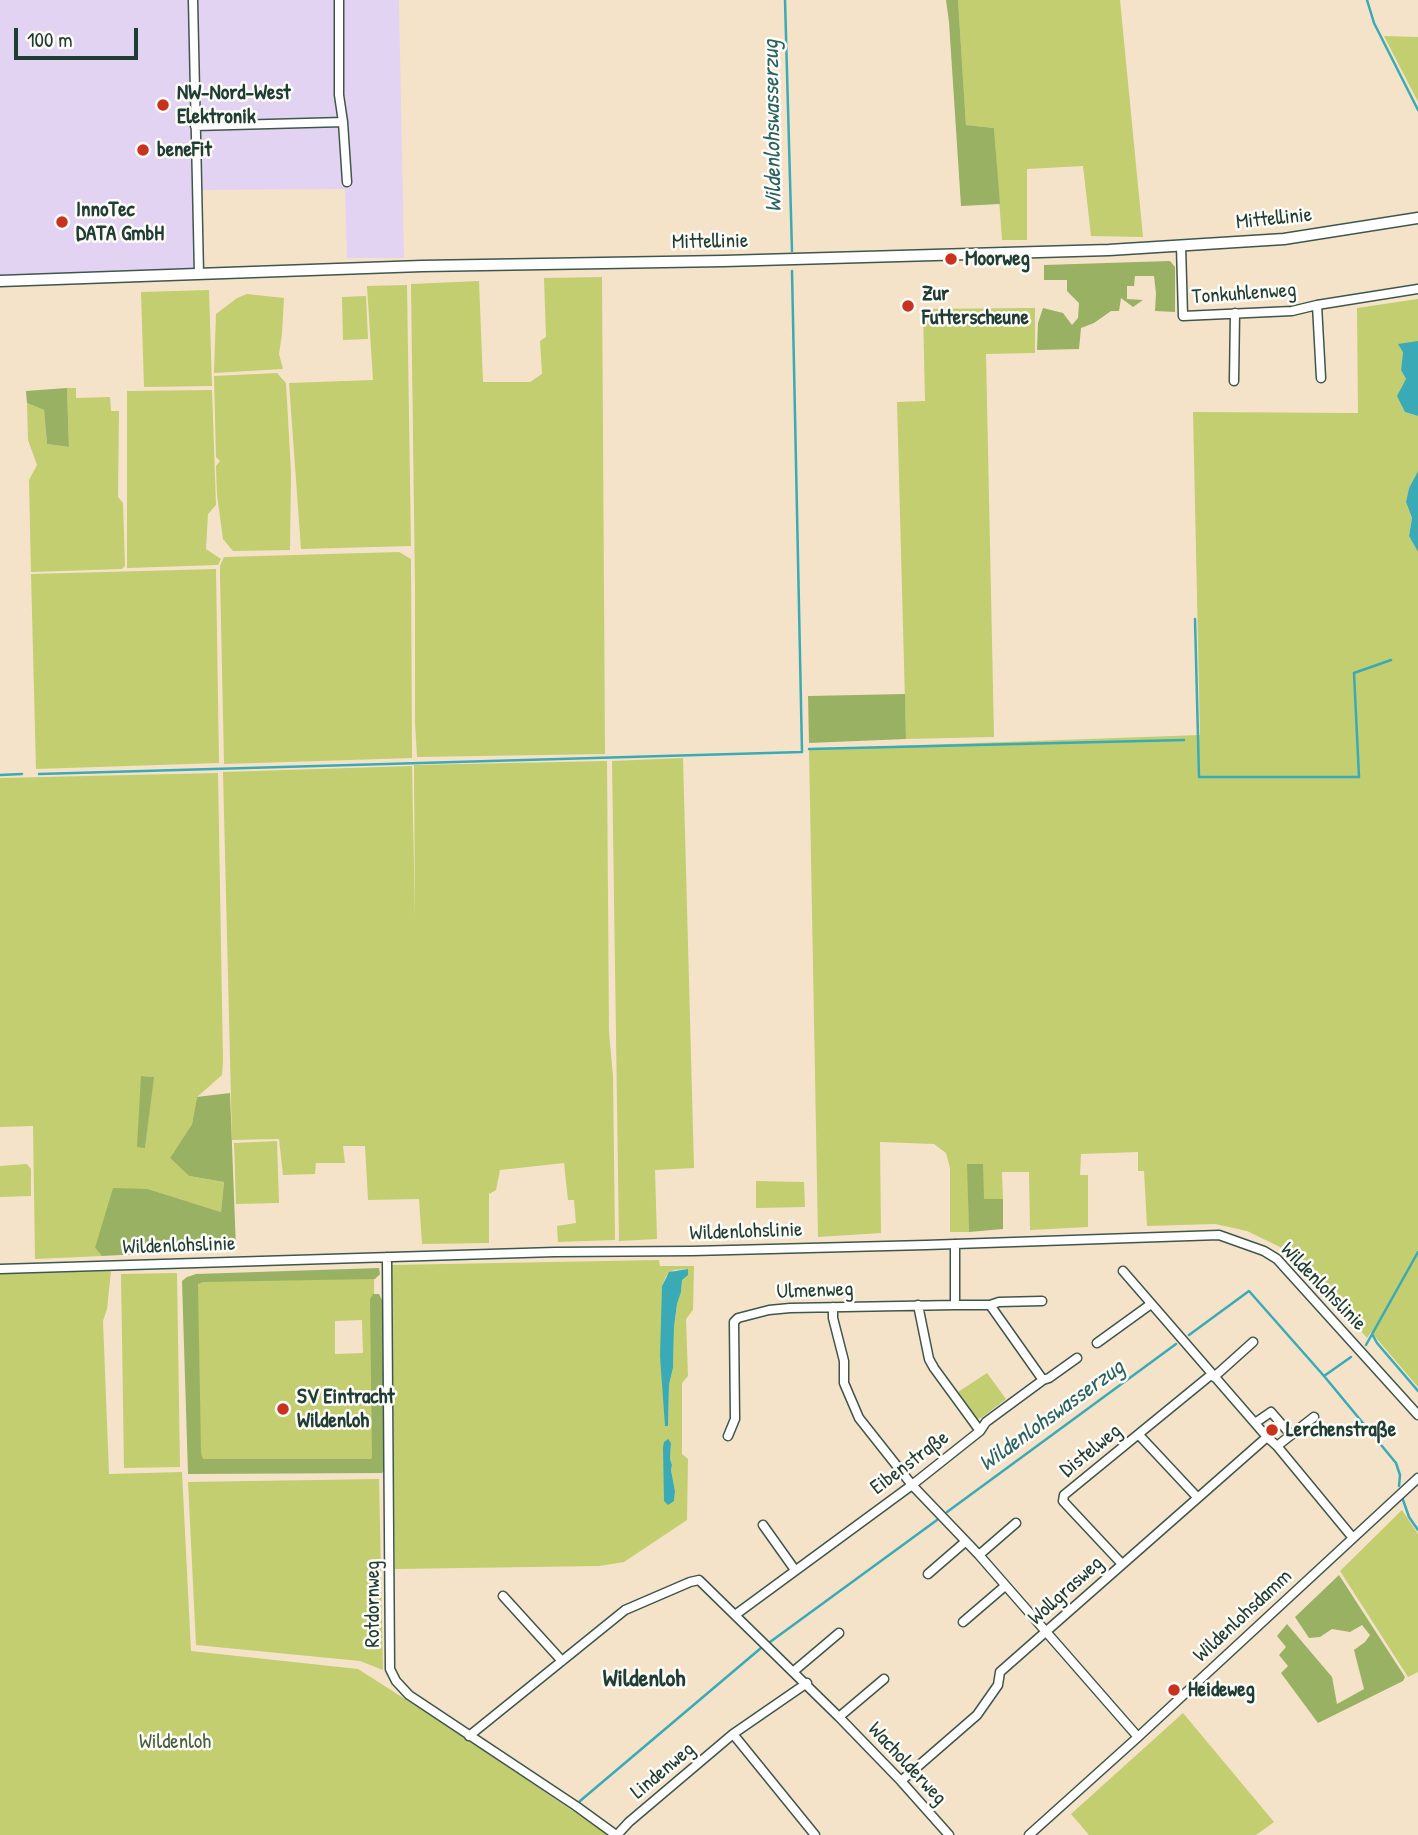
<!DOCTYPE html>
<html>
<head>
<meta charset="utf-8">
<style>
	body { margin:0 }
	#map { position:relative; width:1418px; height:1835px; overflow:hidden; background:#f4e3c9; font-family:"Patrick Hand",sans-serif }
	canvas { display:block }
	.scale { position:absolute; left:14px; top:28px; width:124px; height:32px; box-sizing:border-box; border:4px solid #1f3d34; border-top:0; padding-left:9px; font-size:21px; line-height:24px; white-space:nowrap; color:#1f3d34; -webkit-text-stroke:5px #fdfcf7; paint-order:stroke }
</style>
</head>
<body>
<div id="map">
<canvas width="1418" height="1835"></canvas>
<div class="scale">100 m</div>
</div>
<script>
const ctx = document.querySelector('canvas').getContext('2d');
ctx.lineJoin = 'round';
function fillPath(path, color) { ctx.fillStyle = color; ctx.fill(path, 'evenodd'); }
const toPath = rows => new Path2D(rows.map(r => 'M' + r).join(''));
function strokePath(path, color, width, dash) { ctx.strokeStyle = color; ctx.lineWidth = width; ctx.lineCap = dash ? 'butt' : 'round'; ctx.setLineDash(dash || []); ctx.stroke(path); }
function write(font, color, halo, rows, align = 'center') {
  ctx.font = font + ' "Patrick Hand",sans-serif'; ctx.lineWidth = 5; ctx.setLineDash([]); ctx.textBaseline = 'middle'; ctx.strokeStyle = halo; ctx.fillStyle = color; for (const [text, x, y, turn = 0] of rows) {
    ctx.save(); ctx.translate(x, y); ctx.rotate((+turn || 0) * Math.PI / 180); ctx.textAlign = isNaN(turn) ? turn : align; if (halo) ctx.strokeText(text, 0, 0); ctx.fillText(text, 0, 0); ctx.restore();
  }
}
const built = toPath([
	[0,0,399,0,404,258,347,258,345,189,198,190,199,274,0,281]
]);
const green = toPath([
	[958,0,1120,0,1143,237,1091,236,1083,166,1027,169,1027,240,1002,240,994,128,966,125],
	[1384,36,1418,37,1418,102,1416,98],
	[602,277,605,754,417,757,415,723,415,589,411,284,479,281,483,382,530,382,542,374,540,341,546,337,544,278],
	[407,285,411,546,301,549,289,383,373,380,367,286],
	[209,290,212,386,144,387,141,292],
	[247,294,284,298,282,334,279,354,283,369,214,373,216,314,237,298],
	[366,296,368,339,343,340,342,297],
	[1418,299,1418,341,1403,352,1401,370,1406,379,1405,412,1418,416,1418,471,1409,488,1406,502,1412,518,1409,536,1418,552,1418,1387,1371,1332,1367,1338,1334,1301,1280,1247,1247,1231,1215,1224,1147,1226,1144,1171,1138,1171,1138,1152,1081,1154,1080,1175,1088,1175,1088,1227,1030,1230,1029,1172,1002,1172,1003,1199,984,1199,968,1164,969,1232,950,1232,950,1168,946,1153,934,1144,880,1142,881,1233,818,1237,809,749,1200,735,1193,412,1358,413,1357,308],
	[1035,308,1035,353,986,354,994,737,906,739,897,402,925,401,923,309],
	[277,373,286,383,291,472,290,550,233,551,223,539,217,495,216,466,220,461,216,457,214,376],
	[67,388,76,388,76,398,110,397,111,411,119,411,118,497,123,503,125,566,122,569,31,572,29,480,37,465,28,440,27,403,44,410,47,444,69,447],
	[212,390,216,505,208,514,206,549,221,559,218,565,127,568,127,391],
	[399,552,411,559,412,758,224,764,220,574,220,566,224,557],
	[216,569,219,763,36,769,31,574],
	[683,758,694,1168,655,1170,657,1239,619,1241,612,761],
	[607,761,609,1032,613,1076,615,1240,558,1242,557,1226,576,1223,574,1200,568,1200,564,1163,500,1170,496,1190,489,1194,489,1243,422,1244,419,1199,368,1200,365,1146,343,1146,345,1163,316,1163,315,1174,283,1175,279,1139,232,1140,223,772,412,766,415,918,414,765],
	[218,773,223,1061,222,1075,197,1097,192,1124,170,1158,189,1176,224,1182,221,1212,148,1189,95,1248,102,1256,35,1259,33,1126,0,1127,0,778],
	[141,1076,153,1077,145,1148],
	[277,1141,279,1203,236,1204,234,1143],
	[27,1164,31,1169,31,1196,0,1197,0,1166],
	[756,1181,804,1182,805,1207,756,1208],
	[659,1260,660,1266,694,1266,693,1310,686,1319,688,1376,682,1383,682,1454,688,1459,687,1520,624,1562,599,1566,395,1569,392,1265],
	[688,1269,682,1280,681,1292,677,1304,674,1327,673,1368,669,1385,668,1426,665,1426,662,1286,666,1276,674,1270],
	[664,1442,671,1443,670,1459,672,1465,671,1470,675,1491,674,1501,664,1501],
	[111,1271,107,1309,103,1321,109,1474,182,1472,191,1651,358,1669,463,1736,608,1835,0,1835,0,1274],
	[177,1273,180,1467,124,1468,121,1274],
	[374,1276,375,1464,193,1465,191,1278],
	[362,1320,363,1353,335,1354,335,1321],
	[987,1373,1006,1399,981,1418,976,1419,958,1392],
	[379,1479,383,1670,360,1661,196,1645,188,1482],
	[1402,1510,1418,1534,1418,1672,1408,1677,1340,1571],
	[1183,1713,1274,1822,1256,1835,1089,1835,1071,1814]
]);
const forest = toPath([
	[946,0,958,0,966,125,994,128,1000,204,961,206,949,22],
	[1170,261,1175,267,1175,312,1155,311,1156,293,1154,276,1135,276,1134,286,1127,286,1127,299,1143,300,1133,307,1121,298,1119,311,1111,311,1094,323,1081,328,1079,349,1037,350,1038,323,1043,308,1063,313,1072,325,1078,318,1079,303,1067,291,1067,280,1044,280,1044,265],
	[67,388,69,447,47,444,44,410,27,403,26,391],
	[905,694,906,739,809,743,808,696],
	[141,1076,154,1077,145,1148,137,1147],
	[230,1093,236,1249,102,1256,95,1248,113,1188,148,1189,221,1212,224,1182,189,1176,170,1158,192,1124,197,1097],
	[967,1164,983,1164,984,1199,1003,1199,1003,1229,969,1232],
	[379,1268,380,1274,375,1279,203,1282,198,1284,201,1453,203,1459,371,1459,372,1457,370,1299,373,1294,379,1294,382,1300,385,1469,382,1473,188,1474,182,1281,187,1277,196,1274],
	[1339,1575,1405,1677,1403,1681,1318,1723,1281,1673,1288,1666,1279,1655,1286,1647,1277,1636,1287,1624,1332,1677,1337,1704,1364,1689,1354,1650,1365,1642,1370,1635,1362,1625,1350,1632,1332,1629,1320,1637,1309,1638,1295,1617]
]);
const water = toPath([
	[1418,341,1418,416,1405,412,1397,396,1406,379,1401,370,1403,352,1398,344],
	[1418,471,1418,552,1409,536,1412,518,1406,502,1409,488],
	[688,1269,688,1275,682,1280,681,1292,677,1304,674,1327,673,1368,669,1385,668,1426,665,1426,660,1356,662,1286,669,1272],
	[668,1439,671,1443,670,1459,672,1465,671,1470,675,1491,674,1501,668,1505,664,1501,663,1447,664,1442]
]);
const stream = toPath([
	[785,0,792,251],
	[1367,0,1374,23,1418,110],
	[1195,619,1199,777,1359,777,1354,673,1391,660],
	[809,749,1184,740],
	[39,774,802,752,792,271],
	[0,775,22,774],
	[1372,1334,1377,1343,1418,1391],
	[1189,1335,1249,1291,1324,1376],
	[1366,1345,1418,1252],
	[1351,1357,1324,1376,1396,1463,1400,1475,1399,1486],
	[1402,1497,1409,1517,1418,1530],
	[947,1512,1176,1344],
	[770,1642,937,1520],
	[580,1801,761,1648]
]);
const minor = toPath([
	[193,0,199,274],
	[339,0,339,95,343,122],
	[195,126,343,122,347,182],
	[1181,246,1183,316,1292,311,1317,305,1418,289],
	[1317,305,1321,378],
	[1234,381,1235,313],
	[387,1257,390,1669,396,1681,409,1695,576,1806,616,1835],
	[0,1269,555,1252,692,1251,926,1245,1219,1235,1264,1251,1277,1259,1418,1415],
	[1123,1271,1267,1437,1277,1446,1353,1538],
	[918,1305,929,1359,934,1368,980,1431],
	[955,1305,990,1305,1043,1380],
	[990,1305,999,1302,1042,1301],
	[833,1307,833,1318,844,1361,844,1383,859,1418,912,1485,979,1555,1138,1737],
	[1097,1343,1151,1304],
	[1214,1377,1253,1342],
	[1255,1423,1271,1412,1291,1435],
	[1139,1435,1197,1497],
	[728,1436,735,1419,734,1322,738,1318,769,1310,790,1308,955,1305,955,1244],
	[1277,1446,1314,1417],
	[763,1525,795,1570],
	[979,1555,1016,1523],
	[1122,1564,1063,1501,1064,1495,1212,1374],
	[928,1574,965,1542],
	[503,1596,562,1661],
	[735,1615,912,1485,980,1431,986,1422,1043,1380,1049,1378,1077,1358],
	[963,1622,1005,1586],
	[794,1671,839,1633],
	[807,1683,733,1734,815,1835],
	[839,1717,884,1679],
	[469,1736,625,1610,690,1582,699,1580,839,1717,901,1781,949,1835],
	[901,1781,977,1715,998,1685,1000,1672,1267,1437],
	[617,1835,629,1822,733,1734],
	[1029,1835,1138,1737,1418,1478]
]);
const tertiary = toPath([
	[0,281,422,266,724,261,1109,250,1284,239,1418,218]
]);
const markers = [
	[163,105,7,"#c8321e"],
	[143,150,7,"#c8321e"],
	[62,222,7,"#c8321e"],
	[951,259,7,"#c8321e"],
	[908,306,7,"#c8321e"],
	[283,1409,7,"#c8321e"],
	[1272,1430,7,"#c8321e"],
	[1174,1690,7,"#c8321e"]
];
const poiNames = [
	["NW-Nord-West",177,93],
	["Elektronik",177,117],
	["beneFit",157,150],
	["InnoTec",76,210],
	["DATA GmbH",76,234],
	["Moorweg",965,259],
	["Zur",922,294],
	["Futterscheune",922,318],
	["SV Eintracht",297,1397],
	["Wildenloh",297,1421],
	["Lerchenstraße",1286,1430],
	["Heideweg",1188,1690]
];
const streetNames = [
	["Mittellinie",1274,219,-6],
	["Mittellinie",710,242,-1],
	["Tonkuhlenweg",1244,294,-4],
	["Wildenlohslinie",746,1232,-2],
	["Wildenlohslinie",179,1246,-2],
	["Wildenlohslinie",1323,1287,46],
	["Ulmenweg",815,1291,-2],
	["Distelweg",1091,1451,-39],
	["Eibenstraße",910,1463,-37],
	["Wollgrasweg",1066,1591,-42],
	["Rotdornweg",373,1604,-90],
	["Wildenlohsdamm",1243,1616,-43],
	["Wacholderweg",907,1764,47],
	["Lindenweg",663,1771,-40]
];
const parkNames = [
	["Wildenloh",175,1742]
];
const waterNames = [
	["Wildenlohswasserzug",773,126,-91],
	["Wildenlohswasserzug",1052,1416,-36]
];
const quarterNames = [
	["Wildenloh",644,1680]
];
fillPath(built, '#e3d3f2');
fillPath(green, '#c2ce70');
fillPath(forest, '#99b162');
fillPath(water, '#3aaab7');
strokePath(stream, '#3aaab7', 2.5);
strokePath(minor, '#3f564a', 11);
strokePath(tertiary, '#3f564a', 13);
strokePath(minor, '#fff', 8);
strokePath(tertiary, '#fff', 10);
for (const [x, y, r, color] of markers) { const dot = new Path2D(); dot.arc(x, y, r, 0, 2 * Math.PI); ctx.fillStyle = color; ctx.fill(dot); strokePath(dot, '#fdfcf7', 2.5); }
write('bold 21px', '#1f3d34', '#fdfcf7', poiNames, 'left');
write('21px', '#1f3d34', '#fdfcf7', streetNames);
write('21px', '#486143', '#fdfcf7', parkNames);
write('italic 23px', '#286362', '#fdfcf7', waterNames);
write('bold 24px', '#1f3d34', '#fdfcf7', quarterNames);
</script>
</body>
</html>
